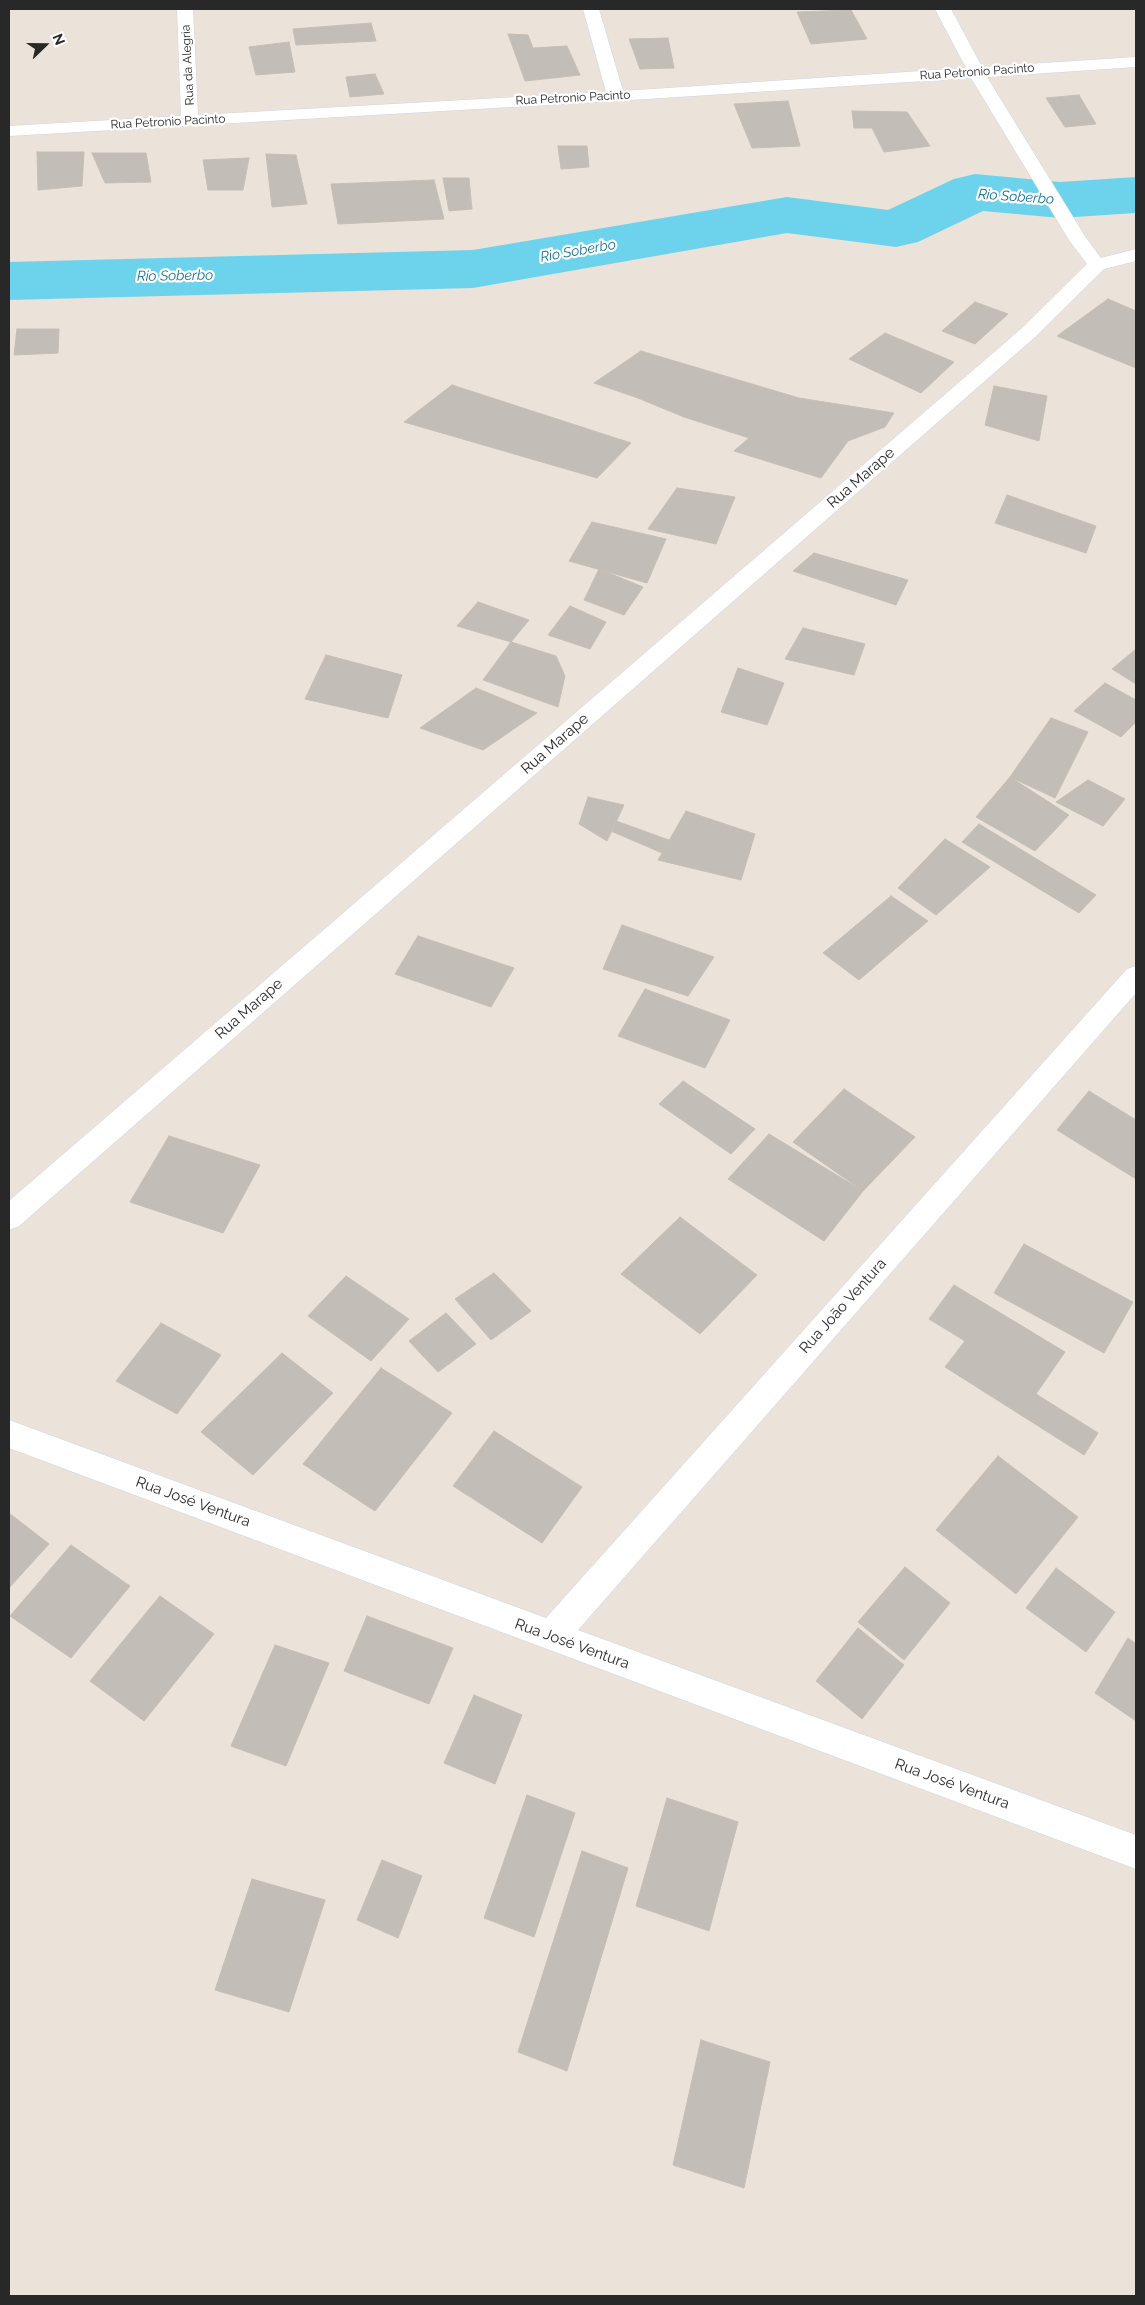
<!DOCTYPE html>
<html>
<head>
<meta charset="utf-8">
<style>
	body { margin:0 }
	#map { position:relative; width:1145px; height:2305px; overflow:hidden; background:#ebe2da; font-family:Raleway,sans-serif }
	canvas { display:block }
	.frame { position:absolute; inset:0; border:10px solid #282828; pointer-events:none }
	.north { position:absolute; left:20px; top:20px; width:50px; height:50px; -webkit-text-stroke:4px #fff; paint-order:stroke; rotate:68deg; font-size:14px; font-weight:700; line-height:20px; text-align:center; color:#282828 }
	.north::after { content:''; display:block; margin:auto; width:18px; height:22px; background:#282828; clip-path:polygon(50% 0,100% 100%,50% 72%,0 100%) }
</style>
</head>
<body>
<div id="map">
<canvas width="1145" height="2305"></canvas>
<div class="frame"></div>
<div class="north">N</div>
</div>
<script>
const ctx = document.querySelector('canvas').getContext('2d');
ctx.lineJoin = 'round';
const toPath = rows => new Path2D(rows.map(r => 'M' + r).join(''));
function fillPath(path, color) { ctx.fillStyle = color; ctx.fill(path, 'evenodd'); }
function strokePath(path, color, width, dash) { ctx.strokeStyle = color; ctx.lineWidth = width; ctx.lineCap = dash ? 'butt' : 'round'; ctx.setLineDash(dash || []); ctx.stroke(path); }
function write(font, color, halo, rows, align = 'center') {
  ctx.font = font + ' Raleway,sans-serif'; ctx.lineWidth = 4.5; ctx.setLineDash([]); ctx.textBaseline = 'middle'; ctx.strokeStyle = halo; ctx.fillStyle = color; for (const [text, x, y, turn = 0] of rows) {
    ctx.save(); ctx.translate(x, y); ctx.rotate((+turn || 0) * Math.PI / 180); ctx.textAlign = isNaN(turn) ? turn : align; if (halo) ctx.strokeText(text, 0, 0); ctx.fillText(text, 0, 0); ctx.restore();
  }
}
const river = toPath([
	[975,174,1060,182,1136,177,1136,213,1060,218,983,211,918,242,896,247,787,233,473,288,9,300,9,262,473,250,787,197,888,210,954,179,975,174]
]);
const building = toPath([
	[851,10,867,39,811,44,797,12,851,10],
	[371,23,376,41,296,45,293,29,371,23],
	[508,34,528,35,533,48,567,46,580,75,525,81,508,34],
	[668,38,674,68,640,69,629,39,668,38],
	[289,42,295,72,256,75,249,47,289,42],
	[375,74,384,94,350,97,346,77,375,74],
	[1079,95,1096,124,1065,127,1046,98,1079,95],
	[788,101,800,146,752,148,734,104,788,101],
	[852,111,907,112,930,146,884,152,872,128,854,128,852,111],
	[558,146,587,146,589,167,561,169,558,146],
	[37,152,84,152,82,186,38,190,37,152],
	[92,153,146,153,151,182,105,183,92,153],
	[266,154,296,155,307,204,272,207,266,154],
	[249,158,243,190,208,190,203,160,249,158],
	[443,178,469,178,472,209,449,211,443,178],
	[434,180,444,219,338,224,331,184,434,180],
	[1108,299,1136,311,1136,368,1057,336,1108,299],
	[975,302,1008,314,975,344,942,331,975,302],
	[17,329,59,329,58,353,14,355,17,329],
	[885,333,954,362,921,393,849,359,885,333],
	[641,351,799,398,894,413,885,427,848,441,821,478,734,451,749,438,684,417,638,398,594,383,641,351],
	[452,385,631,443,597,478,404,422,452,385],
	[994,386,1047,396,1039,441,985,425,994,386],
	[677,488,735,497,716,544,648,529,677,488],
	[1007,495,1096,526,1086,553,995,523,1007,495],
	[592,522,666,539,647,583,569,561,592,522],
	[814,553,908,580,896,605,793,571,814,553],
	[599,569,643,587,624,615,584,600,599,569],
	[478,602,529,620,511,642,457,626,478,602],
	[570,606,606,622,590,649,548,635,570,606],
	[803,628,865,644,854,675,785,659,803,628],
	[511,642,556,656,565,676,558,707,483,680,511,642],
	[1136,649,1136,684,1112,669,1136,649],
	[326,655,402,675,388,718,305,699,326,655],
	[738,668,784,683,767,725,721,712,738,668],
	[1105,683,1136,700,1136,722,1121,737,1074,711,1105,683],
	[476,688,537,713,483,750,420,728,476,688],
	[1051,718,1088,732,1055,798,1010,777,1051,718],
	[1010,777,1069,815,1035,851,976,817,1010,777],
	[1088,780,1125,799,1103,826,1056,802,1088,780],
	[588,797,624,805,607,841,579,824,588,797],
	[686,811,755,834,741,880,658,860,686,811],
	[616,821,669,840,662,853,611,831,616,821],
	[979,824,1096,895,1079,913,962,842,979,824],
	[945,839,990,867,936,915,898,888,945,839],
	[891,896,928,921,859,980,823,953,891,896],
	[622,925,714,957,688,996,603,969,622,925],
	[418,936,514,968,491,1007,395,974,418,936],
	[645,989,730,1020,705,1068,618,1036,645,989],
	[683,1081,755,1129,731,1154,659,1104,683,1081],
	[844,1089,915,1137,863,1191,793,1142,844,1089],
	[1089,1091,1136,1120,1136,1179,1057,1130,1089,1091],
	[769,1134,863,1191,824,1241,728,1179,769,1134],
	[169,1136,260,1165,223,1233,130,1202,169,1136],
	[680,1217,757,1275,700,1334,621,1274,680,1217],
	[1024,1244,1133,1302,1104,1353,994,1293,1024,1244],
	[494,1273,531,1311,491,1340,455,1299,494,1273],
	[346,1276,409,1319,371,1361,308,1316,346,1276],
	[954,1285,1065,1352,1036,1394,1098,1433,1084,1455,945,1367,965,1341,929,1319,954,1285],
	[446,1313,476,1344,438,1372,409,1341,446,1313],
	[161,1323,221,1355,177,1414,116,1381,161,1323],
	[282,1353,333,1393,253,1475,201,1432,282,1353],
	[381,1368,452,1413,375,1511,303,1464,381,1368],
	[494,1431,582,1487,542,1543,453,1486,494,1431],
	[998,1456,1078,1517,1016,1594,936,1530,998,1456],
	[9,1513,49,1544,9,1588,9,1513],
	[71,1545,130,1586,71,1658,10,1616,71,1545],
	[905,1567,950,1603,904,1660,858,1622,905,1567],
	[1056,1568,1115,1612,1086,1652,1026,1608,1056,1568],
	[160,1596,214,1634,144,1721,90,1681,160,1596],
	[367,1616,453,1648,429,1704,344,1671,367,1616],
	[858,1628,904,1665,862,1719,816,1681,858,1628],
	[1128,1638,1136,1644,1136,1721,1095,1693,1128,1638],
	[275,1645,329,1663,286,1766,231,1746,275,1645],
	[474,1695,522,1715,495,1784,444,1763,474,1695],
	[527,1795,575,1813,534,1937,484,1918,527,1795],
	[667,1798,738,1822,709,1931,636,1906,667,1798],
	[582,1851,628,1868,567,2071,518,2052,582,1851],
	[382,1860,422,1876,398,1938,357,1920,382,1860],
	[252,1879,325,1900,289,2012,215,1990,252,1879],
	[701,2040,770,2062,744,2188,673,2165,701,2040]
]);
const minor = toPath([
	[177,9,193,9,198,115,606,92,583,9,599,9,623,91,966,68,935,9,951,9,982,67,1136,57,1136,67,987,77,1086,238,1101,258,1136,249,1136,261,1104,269,1035,337,19,1226,9,1230,9,1201,1021,329,1087,264,1069,240,971,78,616,101,9,136,9,126,181,116,177,9],
	[1136,966,1136,993,578,1630,1136,1835,1136,1869,9,1448,9,1420,546,1618,1127,969,1136,966]
]);
const farStreetnames = [
	["Rua da Alegria",188,65,-93],
	["Rua Petronio Pacinto",977,72,-4],
	["Rua Petronio Pacinto",573,98,-3],
	["Rua Petronio Pacinto",168,122,-3]
];
const farWaternames = [
	["Rio Soberbo",1016,197,4],
	["Rio Soberbo",578,251,-10],
	["Rio Soberbo",175,276,-1]
];
const streetNames = [
	["Rua Marape",861,478,-41],
	["Rua Marape",555,744,-41],
	["Rua Marape",249,1009,-41],
	["Rua João Ventura",843,1306,-48],
	["Rua José Ventura",193,1502,20],
	["Rua José Ventura",572,1644,20],
	["Rua José Ventura",952,1784,20]
];
fillPath(river, '#6dd3ed');
fillPath(building, '#c2bdb6');
strokePath(building, '#c6beb4', 1);
strokePath(minor, '#cfd4e1', 1);
fillPath(minor, '#fff');
write('12px', '#282828', '#fff', farStreetnames);
write('italic 14px', '#0f7096', '#fff', farWaternames);
write('15px', '#282828', '#fff', streetNames);
</script>
</body>
</html>
